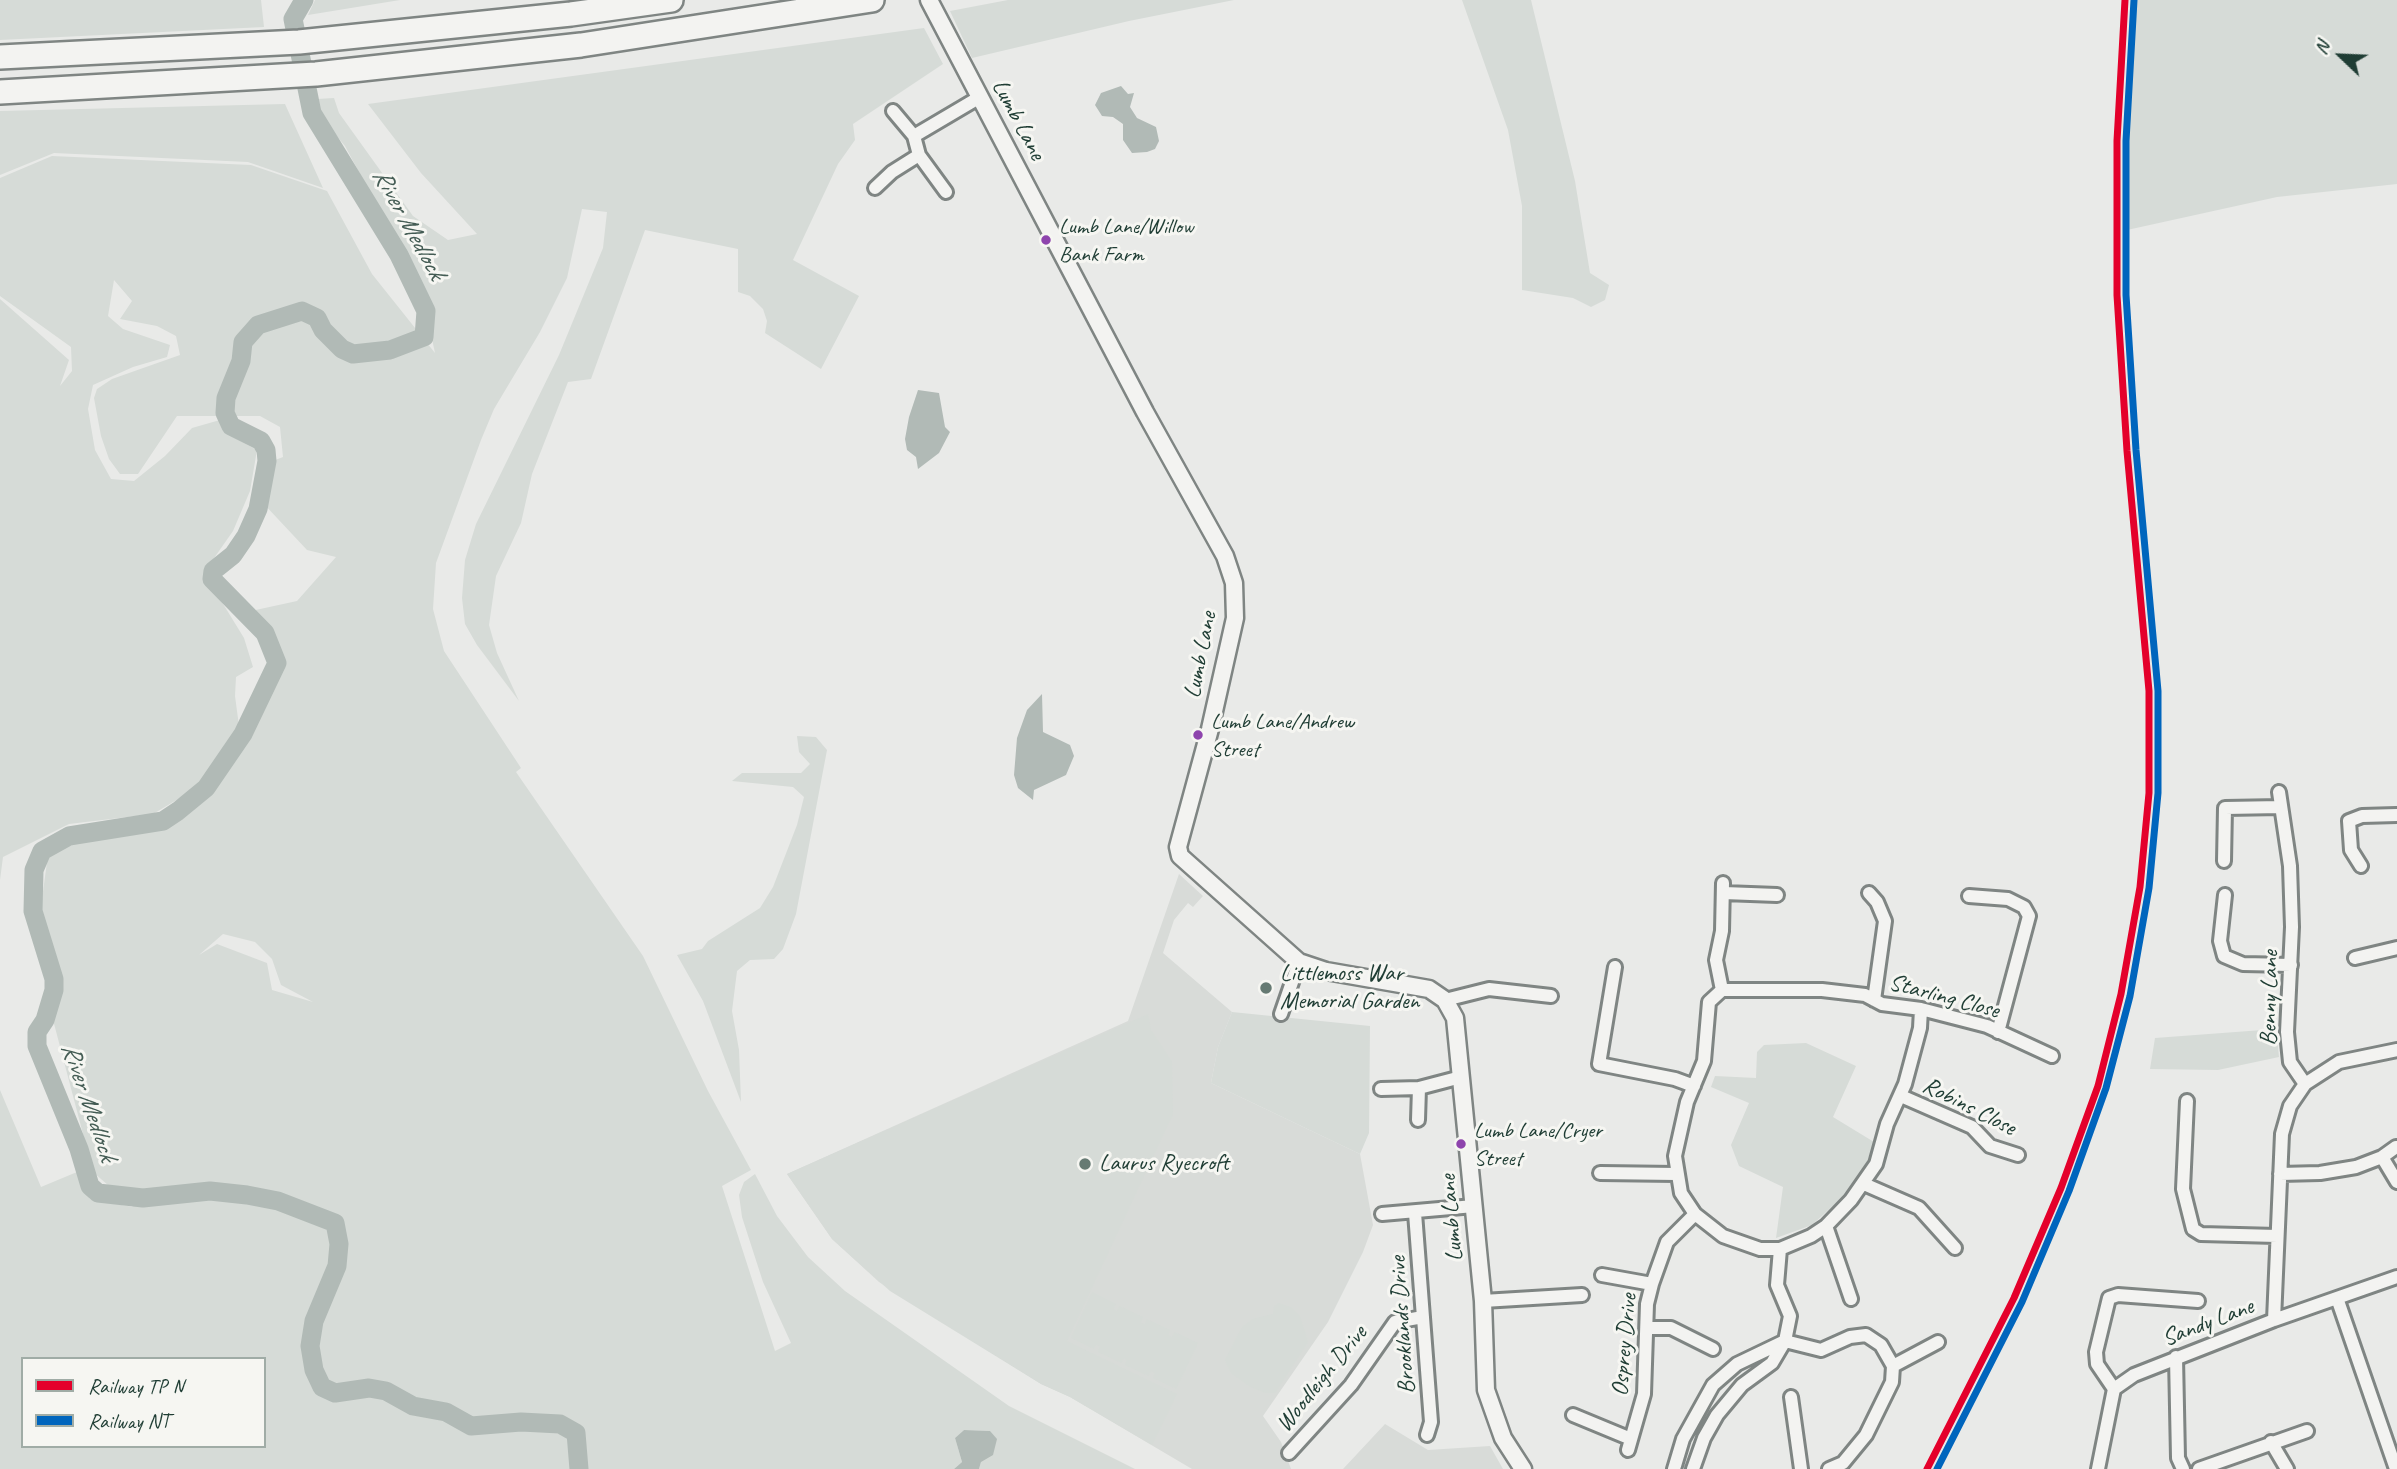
<!DOCTYPE html>
<html>
<head>
<meta charset="utf-8">
<style>
	body { margin:0 }
	#map { position:relative; width:2397px; height:1469px; overflow:hidden; background:#e9eae8; font-family:Caveat,sans-serif }
	canvas { display:block }
	.legend { position:absolute; left:21px; top:1357px; width:245px; height:91px; box-sizing:border-box; background:#f6f6f2; border:2px solid #a0aca6; margin:0; padding:9px 12px; list-style:none; font-size:21px; color:#1f3d34 }
	.legend li { display:flex; align-items:center; gap:14px; height:35px }
	.legend b { width:35px; border:2px solid #a0aca6 }
	.north { position:absolute; left:2306px; top:21px; width:70px; height:70px; -webkit-text-stroke:5px #f6f6f2; paint-order:stroke; rotate:293deg; font-size:19px; font-weight:700; line-height:28px; text-align:center; color:#1f3d34 }
	.north::after { content:''; display:block; margin:auto; width:24px; height:32px; background:#1f3d34; clip-path:polygon(50% 0,100% 100%,50% 72%,0 100%) }
</style>
</head>
<body>
<div id="map">
<canvas width="2397" height="1469"></canvas>
<ul class="legend">
<li><b style="height:9px;background:#e4002b"></b>Railway TP N</li>
<li><b style="height:9px;background:#0065bd"></b>Railway NT</li>
</ul>
<div class="north">N</div>
</div>
<script>
const ctx = document.querySelector('canvas').getContext('2d');
ctx.lineJoin = 'round';
function fillPath(path, color) { ctx.fillStyle = color; ctx.fill(path, 'evenodd'); }
const toPath = rows => new Path2D(rows.map(r => 'M' + r).join(''));
function strokePath(path, color, width, dash) { ctx.strokeStyle = color; ctx.lineWidth = width; ctx.lineCap = dash ? 'butt' : 'round'; ctx.setLineDash(dash || []); ctx.stroke(path); }
function write(font, color, halo, rows, align = 'center') {
  ctx.font = font + ' Caveat,sans-serif'; ctx.lineWidth = 6; ctx.setLineDash([]); ctx.textBaseline = 'middle'; ctx.strokeStyle = halo; ctx.fillStyle = color; for (const [text, x, y, turn = 0] of rows) {
    ctx.save(); ctx.translate(x, y); ctx.rotate((+turn || 0) * Math.PI / 180); ctx.textAlign = isNaN(turn) ? turn : align; if (halo) ctx.strokeText(text, 0, 0); ctx.fillText(text, 0, 0); ctx.restore();
  }
}
const built = toPath([
	[1179,874,1203,896,1193,907,1188,903,1174,920,1163,953,1232,1012,1218,1047,1211,1083,1360,1154,1373,1225,1363,1252,1328,1322,1263,1416,1281,1442,1291,1469,1192,1469,1070,1397,1041,1384,879,1282,832,1239,787,1174,1128,1021],
	[1385,1424,1428,1450,1490,1446,1503,1469,1343,1469]
]);
const green = toPath([
	[0,0,261,0,264,27,0,40],
	[315,0,400,0,308,15],
	[1008,0,1234,0,1129,21,972,58,950,11],
	[1462,0,1531,0,1575,181,1590,273,1609,285,1605,300,1591,307,1573,298,1522,290,1522,206,1508,130],
	[2133,0,2397,0,2397,184,2277,197,2127,230,2128,74],
	[924,28,943,64,853,124,855,140,838,164,793,260,859,296,821,369,765,333,767,321,763,309,750,296,738,292,738,249,645,230,591,379,568,382,532,474,521,523,496,576,489,625,497,653,519,701,477,645,465,624,462,598,465,560,476,524,559,355,603,248,607,212,582,209,567,278,540,332,494,409,481,440,436,563,433,609,444,651,521,768,516,772,643,956,708,1091,751,1170,722,1186,775,1351,791,1343,763,1282,742,1217,739,1195,744,1182,755,1174,777,1216,808,1257,845,1291,1009,1406,1135,1469,979,1469,990,1431,964,1430,955,1438,962,1462,954,1469,0,1469,0,1090,41,1187,77,1172,90,1199,133,1207,93,1172,52,1016,61,976,44,928,41,906,48,855,69,843,172,826,211,791,249,736,280,663,270,631,251,611,297,601,336,557,307,550,263,503,270,462,283,457,280,427,260,416,177,416,138,474,120,474,109,459,101,436,94,398,97,389,112,379,180,355,176,336,157,326,120,319,132,301,114,280,108,316,123,329,170,345,167,357,133,367,93,385,88,409,95,450,111,479,134,481,165,456,192,428,220,420,228,434,257,450,250,491,233,531,212,561,209,581,244,638,253,667,236,677,235,696,239,726,200,786,153,814,69,824,3,857,0,880,0,299,69,360,60,386,72,371,71,347,0,296,0,178,52,156,251,165,327,191,372,274,435,353,430,330,432,308,345,146,320,116,317,99,334,98,339,113,413,216,448,240,477,234,421,173,368,104],
	[223,934,255,942,272,959,281,985,313,1002,272,990,267,963,217,944,199,955],
	[23,1359,264,1359,264,1446,23,1446],
	[285,104,323,188,248,162,54,153,0,175,0,111],
	[797,736,816,737,827,750,796,914,783,949,774,959,750,960,737,971,732,1011,739,1050,741,1102,703,1001,677,955,702,949,708,941,760,908,773,887,797,825,804,797,793,787,732,781,742,773,801,773,810,764,799,752],
	[1232,1012,1370,1026,1369,1133,1360,1154,1211,1083,1218,1047],
	[1148,1014,1151,1030,1172,1062,1173,1114,1067,1341,1177,1394,1152,1445,1070,1397,1041,1384,890,1291,832,1239,787,1174],
	[2276,1029,2279,1057,2218,1070,2150,1069,2155,1038],
	[1806,1043,1856,1066,1833,1117,1874,1142,1867,1162,1845,1195,1812,1225,1776,1238,1783,1187,1739,1166,1731,1145,1749,1103,1711,1087,1715,1076,1756,1078,1757,1052,1764,1045],
	[1092,1292,1116,1304,1113,1309,1117,1311,1120,1306,1143,1317,1141,1323,1145,1324,1147,1319,1170,1330,1168,1335,1172,1337,1175,1332,1198,1343,1176,1389,1153,1378,1155,1373,1151,1371,1148,1376,1125,1365,1127,1360,1124,1358,1121,1363,1098,1352,1100,1346,1096,1345,1094,1349,1071,1338],
	[1279,1303,1291,1307,1300,1316,1308,1342,1275,1393,1266,1393,1251,1387,1231,1373,1225,1360,1242,1327,1253,1319,1273,1314,1274,1306]
]);
const water = toPath([
	[1121,86,1128,94,1134,93,1130,107,1137,118,1156,127,1159,141,1155,149,1147,152,1132,153,1123,140,1123,124,1113,117,1102,116,1095,105,1101,93],
	[918,390,939,393,945,427,950,432,939,453,918,469,916,457,907,450,905,439,909,417],
	[1042,694,1043,732,1070,745,1074,756,1066,775,1034,790,1033,800,1018,788,1014,775,1017,738,1027,710],
	[964,1430,990,1431,997,1439,993,1455,981,1462,979,1469,954,1469,962,1462,955,1438]
]);
const river = toPath([
	[304,0,293,19,312,113,399,255,426,311,424,337,390,350,353,354,342,349,323,330,317,318,302,311,258,325,243,342,241,361,226,398,225,413,231,426,261,441,266,450,267,461,258,509,246,536,233,555,213,571,212,579,265,633,277,663,243,734,206,788,178,811,163,821,69,836,42,851,34,870,33,911,54,979,54,990,45,1020,37,1032,37,1046,79,1149,90,1186,98,1193,143,1198,210,1191,247,1195,278,1201,335,1223,339,1244,337,1266,314,1321,310,1346,314,1370,322,1387,335,1393,369,1388,386,1391,413,1406,446,1412,471,1426,521,1422,560,1424,576,1433,579,1469]
]);
const minor = toPath([
	[893,111,914,136,980,97],
	[919,155,946,192],
	[875,188,892,172,919,155,914,136],
	[2224,861,2225,808,2281,807],
	[2361,866,2351,850,2349,821,2362,816,2397,815],
	[1724,893,1777,895],
	[1869,893,1877,902,1885,921,1874,1000],
	[2225,895,2220,941,2224,956,2243,964,2291,965],
	[1969,896,2008,899,2024,907,2029,916,1998,1032],
	[2355,958,2397,948],
	[1615,967,1599,1064,1675,1079,1694,1086],
	[1722,990,1716,960,1722,931,1723,883],
	[1445,1000,1489,989,1551,996],
	[1921,1009,1920,1028,1905,1084,1887,1124,1876,1164,1851,1200,1826,1226,1811,1236,1780,1249,1760,1249,1723,1236,1695,1214,1681,1193,1675,1156,1687,1102,1704,1061,1709,1002,1722,990,1822,990,1865,995,1882,1004,1921,1009,1987,1026,2052,1056],
	[1281,1014,1299,962],
	[2305,1084,2339,1062,2397,1050],
	[1381,1089,1419,1088,1461,1077],
	[1901,1096,1972,1127,1990,1146,2018,1155],
	[2187,1101,2183,1189,2193,1229,2201,1234,2277,1236],
	[1418,1120,1419,1088],
	[2382,1157,2396,1147],
	[1600,1173,1676,1174],
	[2280,1174,2320,1173,2356,1167,2382,1157,2397,1182],
	[1864,1184,1919,1208,1955,1248],
	[1415,1213,1431,1422,1427,1435],
	[1382,1214,1474,1206],
	[1826,1226,1851,1299],
	[1602,1275,1652,1284],
	[2337,1298,2396,1469],
	[1483,1301,1582,1295],
	[2274,1320,2282,1134,2290,1106,2305,1084,2290,1062,2287,1032,2292,927,2290,866,2279,792],
	[1647,1328,1671,1328,1713,1349],
	[1785,1341,1821,1350,1850,1337,1866,1335,1881,1345,1893,1366,1892,1382,1866,1435,1843,1463,1829,1469],
	[2176,1357,2178,1458,2183,1469],
	[1893,1366,1938,1342],
	[2114,1389,2097,1364,2096,1352,2109,1298,2118,1295,2198,1301],
	[1791,1397,1801,1469],
	[1573,1415,1631,1439],
	[2271,1442,2287,1469],
	[1628,1450,1644,1394,1647,1304,1652,1284,1667,1242,1695,1214],
	[1289,1453,1351,1385,1395,1322,1423,1317],
	[1674,1469,1683,1439,1713,1385,1737,1364,1785,1341],
	[1693,1469,1704,1438,1717,1415,1742,1385,1772,1363,1785,1341,1790,1316,1777,1285,1780,1249],
	[2098,1469,2114,1389,2134,1375,2274,1320,2397,1277],
	[2199,1469,2307,1431]
]);
const tertiary = toPath([
	[929,0,1145,412,1225,556,1234,583,1235,618,1210,729,1178,847,1180,856,1299,962,1326,971,1429,989,1445,1000,1455,1018,1483,1301,1486,1390,1503,1438,1523,1469]
]);
const motorway = toPath([
	[0,57,299,42,571,14,671,0],
	[0,92,316,74,581,45,872,0]
]);
const rail1 = toPath([
	[1927,1469,2014,1298,2061,1188,2098,1086,2121,994,2140,887,2149,793,2149,691,2127,451,2117,295,2117,141,2125,0]
]);
const rail2 = toPath([
	[1937,1469,2022,1302,2069,1191,2106,1088,2130,996,2149,888,2158,793,2158,691,2136,450,2126,295,2126,141,2134,0]
]);
const markers = [
	[1046,240,6,"#8e44ad"],
	[1198,735,6,"#8e44ad"],
	[1266,988,7,"#667a73"],
	[1461,1144,6,"#8e44ad"],
	[1085,1164,7,"#667a73"]
];
const busNames = [
	["Lumb Lane/Willow",1059,227],
	["Bank Farm",1059,255],
	["Lumb Lane/Andrew",1211,722],
	["Street",1211,750],
	["Lumb Lane/Cryer",1474,1131],
	["Street",1474,1159]
];
const streetNames = [
	["Lumb Lane",1018,120,62],
	["Lumb Lane",1201,655,-79],
	["Starling Close",1944,997,15],
	["Benny Lane",2270,998,-89],
	["Robins Close",1969,1107,27],
	["Lumb Lane",1452,1218,-95],
	["Sandy Lane",2208,1323,-21],
	["Brooklands Drive",1403,1325,-94],
	["Osprey Drive",1625,1345,-85],
	["Woodleigh Drive",1322,1379,-51]
];
const poiNames = [
	["Littlemoss War",1280,974],
	["Memorial Garden",1280,1002],
	["Laurus Ryecroft",1099,1164]
];
const waterNames = [
	["River Medlock",408,224,61],
	["River Medlock",88,1102,71]
];
fillPath(built, '#d8dbd8');
fillPath(green, '#d6dbd7');
fillPath(water, '#b1bab6');
strokePath(river, '#b1bab6', 19);
strokePath(minor, '#7f8583', 18);
strokePath(tertiary, '#7f8583', 21);
strokePath(motorway, '#7f8583', 28);
strokePath(minor, '#f3f3f1', 12);
strokePath(tertiary, '#f3f3f1', 16);
strokePath(motorway, '#f3f3f1', 23);
strokePath(rail1, '#e4002b', 7);
strokePath(rail2, '#0065bd', 7);
for (const [x, y, r, color] of markers) { const dot = new Path2D(); dot.arc(x, y, r, 0, 2 * Math.PI); ctx.fillStyle = color; ctx.fill(dot); strokePath(dot, '#f6f6f2', 2.5); }
write('22px', '#1f3d34', '#f6f6f2', busNames, 'left');
write('24px', '#1f3d34', '#f6f6f2', streetNames);
write('24px', '#1f3d34', '#f6f6f2', poiNames, 'left');
write('italic 26px', '#445c54', '#f6f6f2', waterNames);
</script>
</body>
</html>
